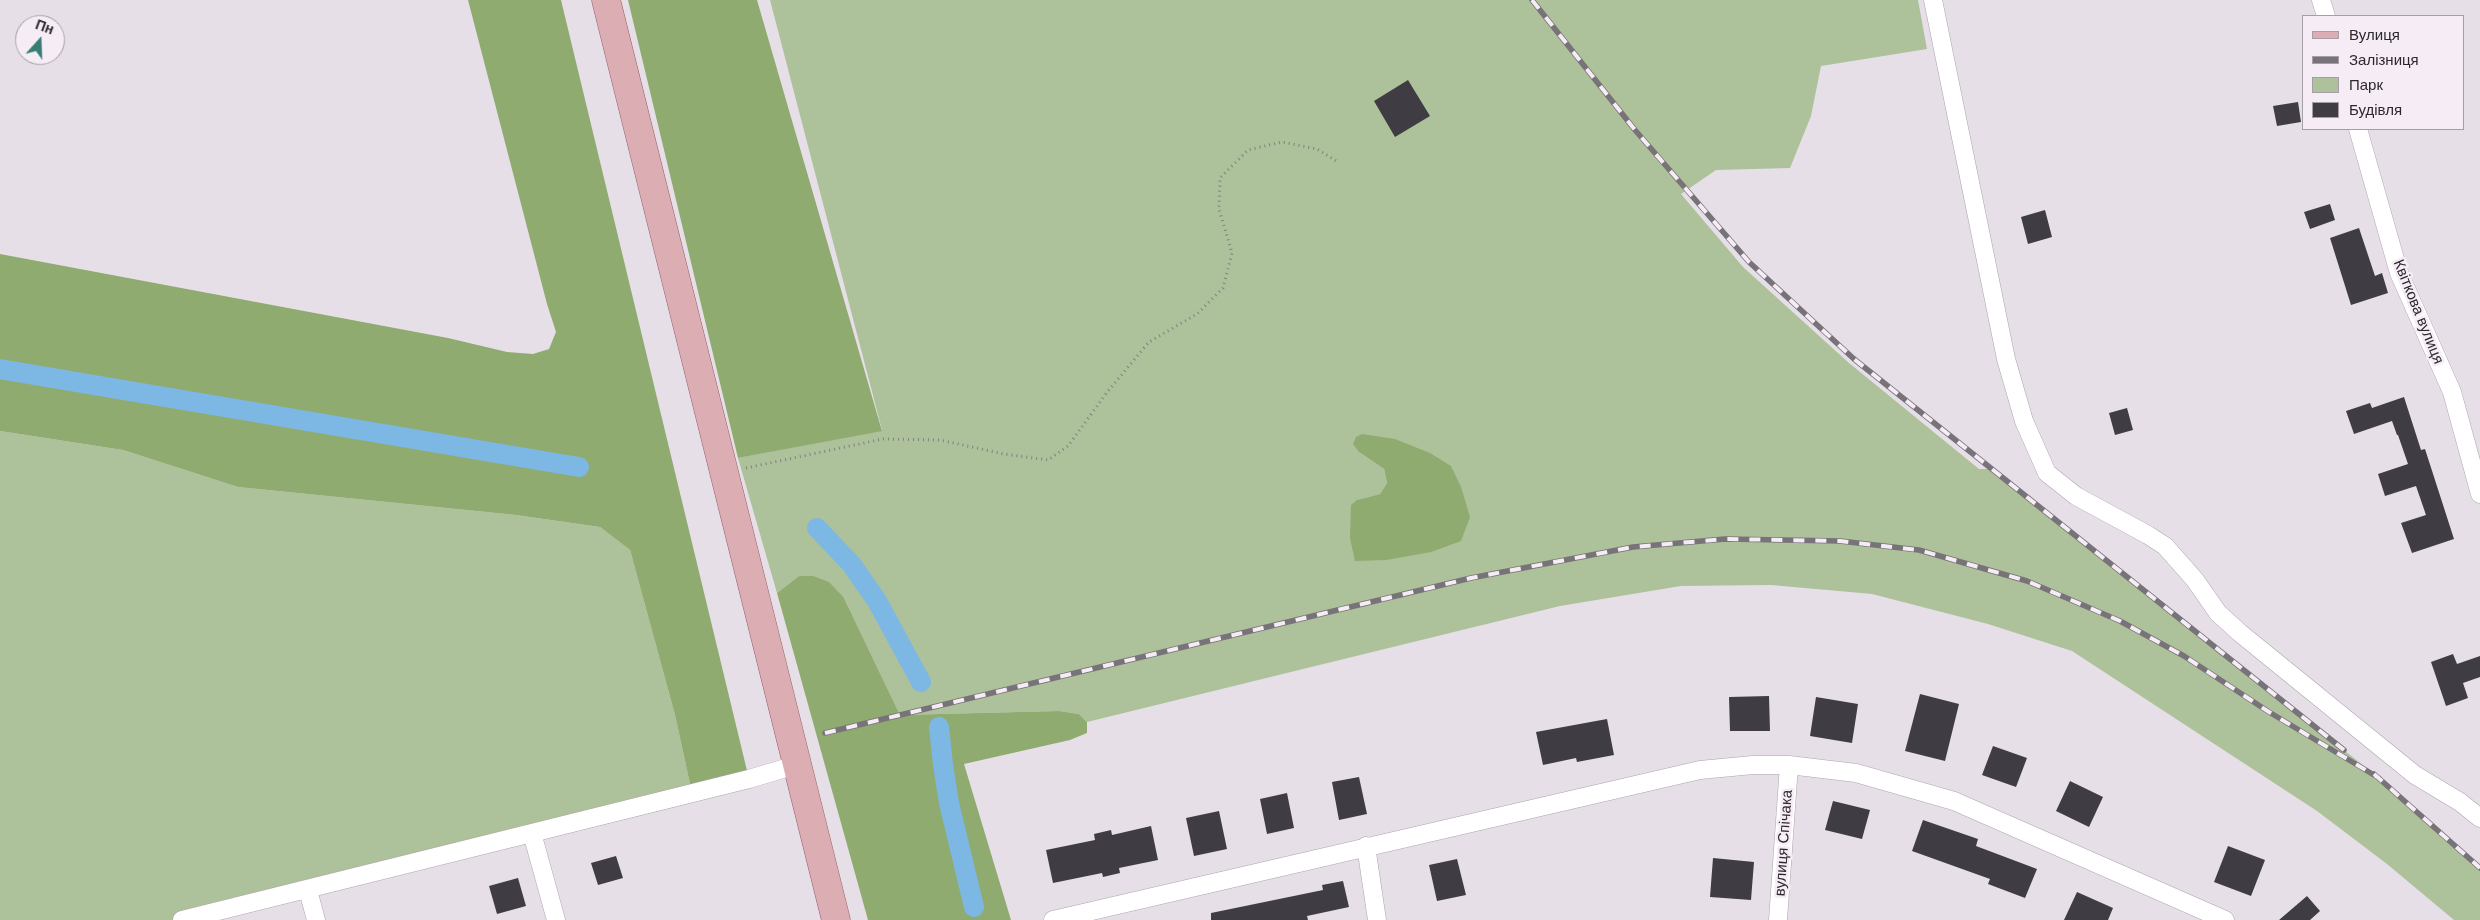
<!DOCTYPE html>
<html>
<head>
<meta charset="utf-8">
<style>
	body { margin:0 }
	#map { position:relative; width:2480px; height:920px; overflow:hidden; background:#e7dfe8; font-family:Arial,sans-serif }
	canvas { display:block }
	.legend { position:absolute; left:2302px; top:15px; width:162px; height:115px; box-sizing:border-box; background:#f5ecf5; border:1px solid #a59ea5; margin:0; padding:6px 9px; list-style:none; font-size:15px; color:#2c292c }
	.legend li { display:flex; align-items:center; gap:10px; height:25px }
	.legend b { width:25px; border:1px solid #a59ea5 }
	.north { position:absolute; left:15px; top:15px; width:50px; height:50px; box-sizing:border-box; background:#f5ecf5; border:1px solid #a59ea5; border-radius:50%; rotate:20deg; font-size:14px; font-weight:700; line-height:20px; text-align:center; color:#2c292c }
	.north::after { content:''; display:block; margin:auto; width:18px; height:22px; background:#367d76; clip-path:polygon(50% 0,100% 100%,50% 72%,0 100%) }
</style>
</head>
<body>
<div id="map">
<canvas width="2480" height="920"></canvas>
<ul class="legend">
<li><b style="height:6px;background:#dcaeb4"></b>Вулиця</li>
<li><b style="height:6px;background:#787378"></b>Залізниця</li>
<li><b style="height:14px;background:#adc19a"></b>Парк</li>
<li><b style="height:14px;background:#3f3c44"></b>Будівля</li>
</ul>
<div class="north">Пн</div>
</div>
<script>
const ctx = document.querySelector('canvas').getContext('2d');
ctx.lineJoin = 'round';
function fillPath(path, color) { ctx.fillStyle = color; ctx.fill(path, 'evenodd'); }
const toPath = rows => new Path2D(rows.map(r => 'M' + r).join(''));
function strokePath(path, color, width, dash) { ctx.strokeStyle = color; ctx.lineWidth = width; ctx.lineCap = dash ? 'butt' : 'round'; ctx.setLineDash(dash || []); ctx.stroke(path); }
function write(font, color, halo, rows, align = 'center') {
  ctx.font = font + ' Arial,sans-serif'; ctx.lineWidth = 5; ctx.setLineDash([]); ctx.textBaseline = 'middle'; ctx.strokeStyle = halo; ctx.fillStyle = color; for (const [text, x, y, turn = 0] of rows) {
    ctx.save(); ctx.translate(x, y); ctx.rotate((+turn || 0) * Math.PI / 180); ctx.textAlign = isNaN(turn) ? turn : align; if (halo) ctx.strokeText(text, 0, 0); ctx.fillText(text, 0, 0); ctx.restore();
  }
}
const green = toPath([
	[770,0,1918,0,1927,49,1821,66,1811,116,1790,168,1716,170,1681,194,1743,267,1849,363,1979,469,1991,469,2379,778,2480,868,2480,920,2454,920,2387,864,2317,811,2072,651,1988,624,1872,594,1771,585,1681,586,1560,606,1087,722,1079,714,1059,711,900,715,844,598,799,576,777,593,738,458,882,430],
	[1359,452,1461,487,1357,500,1380,494,1387,483,1384,469],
	[0,431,123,450,238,487,516,515,600,527,630,550,675,715,692,793,182,920,0,920]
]);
const forest = toPath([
	[468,0,561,0,749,779,692,793,675,715,630,550,600,527,516,515,238,487,123,450,0,431,0,254,448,338,507,352,533,354,549,349,556,332,547,304],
	[628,0,757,0,882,431,738,458],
	[1362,434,1395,439,1430,453,1451,466,1461,487,1470,517,1461,541,1431,552,1386,560,1355,561,1350,538,1351,505,1357,500,1380,494,1387,483,1384,469,1359,452,1353,444,1356,437],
	[799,576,813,576,829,582,844,598,900,715,1059,711,1079,714,1087,722,1087,733,1070,740,964,764,1011,920,868,920,777,593]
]);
const canal = toPath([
	[0,369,579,467],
	[817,528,852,565,877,601,921,682],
	[939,727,943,765,949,803,974,907]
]);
const building = toPath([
	[1408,80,1430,116,1395,137,1374,101],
	[2298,102,2301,122,2277,126,2273,106],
	[2330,204,2335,220,2310,229,2304,212],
	[2045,210,2052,237,2028,244,2021,217],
	[2359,228,2375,276,2382,273,2388,293,2351,305,2330,238],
	[2404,397,2421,450,2425,449,2454,539,2412,553,2401,523,2426,515,2416,486,2385,496,2378,474,2408,464,2398,435,2397,435,2392,421,2354,434,2346,411,2370,403,2372,408],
	[2127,408,2133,430,2115,435,2109,413],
	[2453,654,2457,664,2480,656,2480,677,2463,683,2468,698,2446,706,2431,662],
	[1920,694,1959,704,1945,761,1905,751],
	[1769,696,1770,731,1730,731,1729,697],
	[1816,697,1858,704,1852,743,1810,736],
	[1607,719,1614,755,1577,762,1576,758,1543,765,1536,732],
	[1993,746,2027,758,2016,787,1982,775],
	[1359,777,1367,814,1339,820,1332,782],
	[2070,781,2103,797,2089,827,2056,811],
	[1287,793,1294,828,1267,834,1260,799],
	[1833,801,1870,810,1862,839,1825,830],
	[1219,811,1227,849,1194,856,1186,818],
	[1923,820,1978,839,1976,846,2037,869,2025,898,1988,884,1990,879,1912,851],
	[1151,826,1158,860,1119,868,1120,873,1103,877,1102,873,1053,883,1046,850,1095,840,1094,834,1111,830,1112,835],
	[2228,846,2265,860,2251,896,2214,882],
	[616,856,623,878,598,885,591,863],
	[1713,858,1754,862,1751,900,1710,897],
	[1457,859,1466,895,1437,901,1429,865],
	[518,878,526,906,497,914,489,886],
	[1343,881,1349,907,1307,916,1308,920,1211,920,1211,913,1323,890,1322,885],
	[2077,892,2113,908,2108,920,2064,920],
	[2307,896,2320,911,2310,920,2279,920]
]);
const path = toPath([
	[746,468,883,439,940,440,1004,454,1048,460,1068,446,1108,391,1149,342,1197,314,1223,288,1232,253,1219,209,1220,178,1248,150,1282,142,1317,149,1338,162]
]);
const street = toPath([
	[1933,0,2006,359,2024,421,2047,473,2076,496,2148,535,2165,546,2195,580,2218,613,2240,633,2415,775,2460,802,2480,818],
	[2321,0,2326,16],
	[2358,129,2399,273,2452,392,2480,494],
	[532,833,556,920],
	[1366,846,1377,920],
	[308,890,316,920],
	[182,920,749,779,796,765],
	[1053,920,1700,770,1753,765,1789,765,1856,773,1954,801,2225,920],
	[1778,920,1789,765]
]);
const primary = toPath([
	[606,0,836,920]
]);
const rail = toPath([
	[1532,0,1635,130,1749,262,1854,359,2344,750],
	[825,733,1471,578,1633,547,1725,539,1840,541,1919,550,2027,581,2120,621,2184,656,2269,712,2379,778],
	[2374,774,2480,868]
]);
const streetNames = [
	["Квіткова вулиця",2418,312,68],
	["вулиця Спічака",1784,843,-86]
];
fillPath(green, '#adc19a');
fillPath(forest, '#8fab70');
strokePath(canal, '#7cb8e3', 20);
fillPath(building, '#3f3c44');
strokePath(street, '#aca5ad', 19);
strokePath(primary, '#8f5c64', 29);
strokePath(path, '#847f85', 3, [1, 4]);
strokePath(street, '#fff', 18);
strokePath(primary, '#dcaeb4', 28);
strokePath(rail, '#787378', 5.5);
strokePath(rail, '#f5ecf5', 4, [11]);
write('15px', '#2c292c', '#f5ecf5', streetNames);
</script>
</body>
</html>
